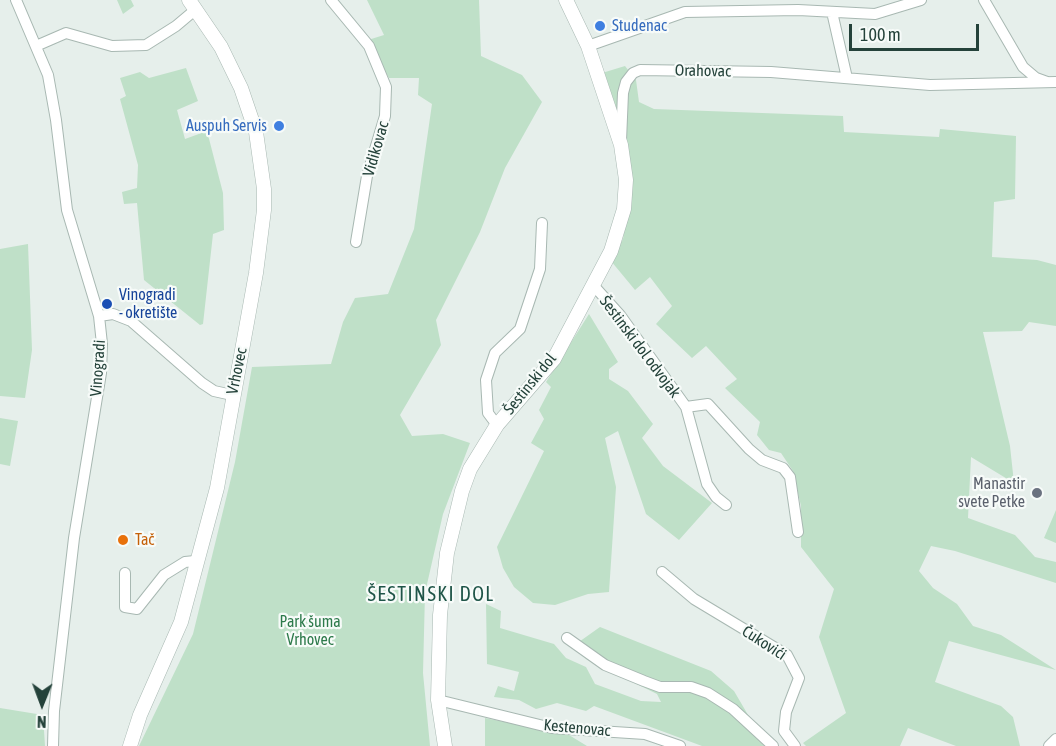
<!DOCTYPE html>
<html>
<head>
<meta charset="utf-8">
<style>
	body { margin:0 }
	#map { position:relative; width:1056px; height:746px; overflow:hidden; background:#e6efeb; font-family:"Asap Condensed",sans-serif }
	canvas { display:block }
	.north { position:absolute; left:12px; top:674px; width:60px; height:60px; -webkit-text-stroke:4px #f7fbf9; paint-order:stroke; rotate:181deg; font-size:16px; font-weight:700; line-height:24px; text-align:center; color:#24423a }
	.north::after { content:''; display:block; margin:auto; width:21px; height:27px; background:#24423a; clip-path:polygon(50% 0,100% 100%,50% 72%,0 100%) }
	.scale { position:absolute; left:849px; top:24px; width:130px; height:27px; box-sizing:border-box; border:3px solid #24423a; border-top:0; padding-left:8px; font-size:18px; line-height:21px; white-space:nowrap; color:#24423a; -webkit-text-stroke:4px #f7fbf9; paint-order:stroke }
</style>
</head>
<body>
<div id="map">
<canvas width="1056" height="746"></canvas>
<div class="north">N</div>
<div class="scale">100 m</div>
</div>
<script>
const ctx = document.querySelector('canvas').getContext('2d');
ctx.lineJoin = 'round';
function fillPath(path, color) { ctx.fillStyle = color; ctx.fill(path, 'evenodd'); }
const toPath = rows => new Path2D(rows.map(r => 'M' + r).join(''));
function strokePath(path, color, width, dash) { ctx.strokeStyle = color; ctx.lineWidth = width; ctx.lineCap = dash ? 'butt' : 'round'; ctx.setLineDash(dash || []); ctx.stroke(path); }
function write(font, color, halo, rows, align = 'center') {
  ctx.font = font + ' "Asap Condensed",sans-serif'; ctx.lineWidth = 4.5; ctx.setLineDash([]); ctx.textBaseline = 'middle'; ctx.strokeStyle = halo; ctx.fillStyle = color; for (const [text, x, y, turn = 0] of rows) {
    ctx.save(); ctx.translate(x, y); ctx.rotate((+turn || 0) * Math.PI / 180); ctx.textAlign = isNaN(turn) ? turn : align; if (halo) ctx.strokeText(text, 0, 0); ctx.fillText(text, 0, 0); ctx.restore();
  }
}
const green = toPath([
	[117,0,131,0,134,6,123,14],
	[367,0,479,0,481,56,522,75,542,102,505,168,480,232,436,320,441,345,400,415,412,436,443,434,470,443,443,514,425,593,423,673,430,746,139,746,193,634,235,462,252,367,331,364,343,322,355,298,388,294,414,229,432,104,418,95,419,78,389,78,368,40,384,35],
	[625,66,636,80,639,102,654,109,843,116,844,132,939,137,940,129,1016,136,1015,199,994,202,992,257,1037,260,1056,265,1056,326,1029,322,1022,331,983,332,1010,446,1014,483,971,457,968,518,1015,535,1035,557,1056,562,1056,583,955,551,931,546,919,571,933,588,957,604,973,626,1001,635,1056,670,949,641,935,682,1001,706,1013,717,1020,746,956,746,908,728,900,746,806,746,803,743,846,713,819,637,834,589,801,547,801,506,793,471,781,453,769,450,757,435,760,422,725,388,737,379,706,346,692,358,656,324,672,306,650,277,635,290,611,261,623,239,631,194,602,73],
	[186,68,198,101,177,110,185,139,207,131,223,193,224,230,213,234,203,324,200,325,144,280,137,203,124,204,122,192,137,188,138,165,120,99,126,96,120,78,140,72,149,78],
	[28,244,32,350,25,398,0,396,0,249],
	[589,314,618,362,609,369,609,379,628,391,653,424,642,438,663,466,712,503,679,540,646,514,618,431,605,438,616,487,609,592,588,594,555,605,533,603,514,587,503,568,497,547,544,451,531,443,544,419,539,410,551,387,546,382],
	[0,418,18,421,10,466,0,464],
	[1056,510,1056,543,1044,538],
	[486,604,501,611,500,628,554,644,566,658,586,667,595,684,641,701,661,702,657,694,586,659,576,644,600,627,711,671,734,691,751,720,779,746,702,746,594,706,586,711,557,703,536,709,519,700,494,697,498,686,514,691,519,672,487,664],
	[0,708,43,715,45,746,0,746],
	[485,718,569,735,587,746,485,746]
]);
const minor = toPath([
	[16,0,48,75,56,120,67,210,99,316,102,344,101,373,74,538,54,711,53,746],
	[331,0,369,46,386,87,385,116,367,176,356,242],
	[984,0,1023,67,1036,78,1047,82],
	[832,12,847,78],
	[36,46,66,33,112,46,146,45,176,26,195,10],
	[588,46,685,12,798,10,875,14,921,0],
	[621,141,623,93,626,82,633,73,640,70,771,72,930,85,1056,82],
	[594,286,620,315,686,407,708,404,749,449,762,460,783,468,790,477,798,532],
	[99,316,113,314,131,321,202,383,214,391,232,395],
	[686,407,707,484,716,497,726,505],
	[497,425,488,413,486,380,495,353,520,329,540,269,542,223],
	[662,572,694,599,787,655,799,678,786,712,784,731,795,746],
	[125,573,125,607,137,609,164,575,185,562,195,561],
	[567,638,605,665,644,681,660,687,691,687,708,693,733,709,773,746],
	[438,700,552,728,645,734,680,746],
	[1049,746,1056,739]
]);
const tertiary = toPath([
	[130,746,140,715,181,622,217,488,256,273,264,210,264,189,256,132,241,88,221,47,189,0],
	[445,746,438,700,440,615,447,553,462,491,470,469,497,425,554,359,611,251,624,209,626,180,621,145,588,46,566,0]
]);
const markers = [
	[600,26,6,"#3f7fe0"],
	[279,126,6,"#3f7fe0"],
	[107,304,6,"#1a4fb4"],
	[1037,493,6,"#6b7280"],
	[123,540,6,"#e8710a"]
];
const shopNames = [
	["Studenac",612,26],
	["Auspuh Servis",267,126,"right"]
];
const streetNames = [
	["Orahovac",703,71,1],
	["Vidikovac",376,149,-74],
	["Šestinski dol odvojak",640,347,53],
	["Vinogradi",98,368,-86],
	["Vrhovec",237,371,-78],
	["Šestinski dol",530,384,-51],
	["Čukovići",764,643,33],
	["Kestenovac",577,728,5]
];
const transitNames = [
	["Vinogradi",119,295],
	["- okretište",119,313]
];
const worshipNames = [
	["Manastir",1025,484],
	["svete Petke",1025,502]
];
const foodNames = [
	["Tač",135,540]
];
const parkNames = [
	["Park šuma",310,622],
	["Vrhovec",310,640]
];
const quarterNames = [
	["ŠESTINSKI DOL",431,595]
];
fillPath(green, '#bfe0c8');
strokePath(minor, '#a8b8b2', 12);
strokePath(tertiary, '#a8b8b2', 15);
strokePath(minor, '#fff', 10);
strokePath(tertiary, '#fff', 14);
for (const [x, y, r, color] of markers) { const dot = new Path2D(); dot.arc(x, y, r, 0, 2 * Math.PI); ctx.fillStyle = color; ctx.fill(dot); strokePath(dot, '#f7fbf9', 2); }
write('16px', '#366cbe', '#f7fbf9', shopNames, 'left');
write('16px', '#24423a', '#f7fbf9', streetNames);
write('16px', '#164399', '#f7fbf9', transitNames, 'left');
write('16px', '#5b616d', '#f7fbf9', worshipNames, 'right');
write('16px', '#c56008', '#f7fbf9', foodNames, 'left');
write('16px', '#2d7a4b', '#f7fbf9', parkNames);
ctx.letterSpacing = '1.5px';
write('20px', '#1f5548', '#f7fbf9', quarterNames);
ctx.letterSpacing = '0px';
</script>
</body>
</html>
